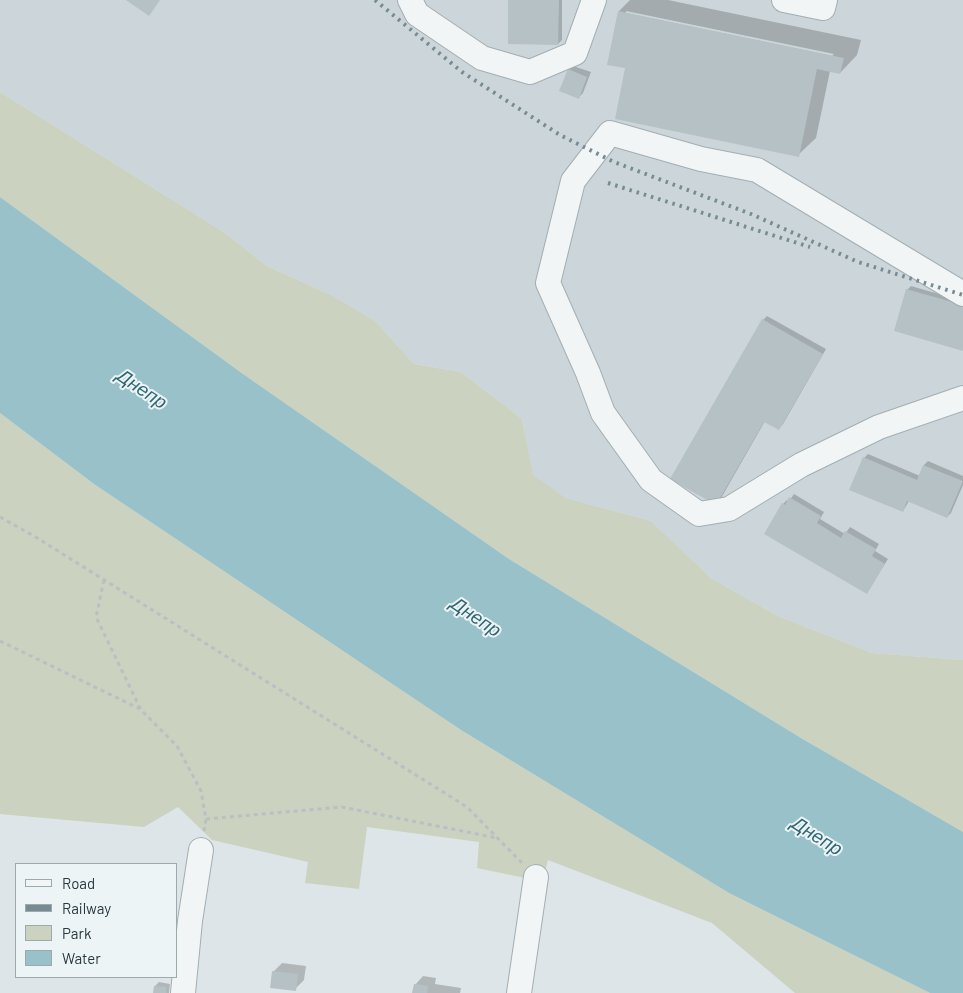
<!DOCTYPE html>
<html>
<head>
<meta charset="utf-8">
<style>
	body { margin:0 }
	#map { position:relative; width:963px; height:993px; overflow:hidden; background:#dee5e8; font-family:Barlow,sans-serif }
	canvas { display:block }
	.legend { position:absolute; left:15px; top:863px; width:162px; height:115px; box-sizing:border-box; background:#edf4f6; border:1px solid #9ea9ad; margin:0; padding:6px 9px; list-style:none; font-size:15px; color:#27383f }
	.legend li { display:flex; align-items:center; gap:10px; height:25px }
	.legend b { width:25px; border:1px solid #9ea9ad }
</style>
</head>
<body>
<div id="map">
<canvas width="963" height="993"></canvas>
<ul class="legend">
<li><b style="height:6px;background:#f1f5f6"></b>Road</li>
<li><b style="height:6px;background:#778b92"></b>Railway</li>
<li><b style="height:14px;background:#cbd2bf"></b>Park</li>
<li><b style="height:14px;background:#98c1c9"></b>Water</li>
</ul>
</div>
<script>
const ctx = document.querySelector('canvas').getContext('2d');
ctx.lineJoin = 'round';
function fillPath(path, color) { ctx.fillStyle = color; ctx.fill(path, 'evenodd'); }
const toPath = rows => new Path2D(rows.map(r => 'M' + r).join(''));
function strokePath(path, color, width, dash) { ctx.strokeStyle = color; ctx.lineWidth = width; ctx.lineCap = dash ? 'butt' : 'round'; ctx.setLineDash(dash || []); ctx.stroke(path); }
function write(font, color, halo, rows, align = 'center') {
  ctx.font = font + ' Barlow,sans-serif'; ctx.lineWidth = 4; ctx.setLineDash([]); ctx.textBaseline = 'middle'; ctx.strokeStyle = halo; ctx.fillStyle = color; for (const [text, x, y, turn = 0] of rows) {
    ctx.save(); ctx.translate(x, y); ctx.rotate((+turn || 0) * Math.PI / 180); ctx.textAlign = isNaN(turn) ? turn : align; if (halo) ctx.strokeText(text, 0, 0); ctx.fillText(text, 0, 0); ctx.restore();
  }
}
const built = toPath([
	[0,0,963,0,963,660,872,653,778,616,711,578,651,521,566,498,533,476,522,419,461,372,414,364,374,320,333,296,267,266,225,233,0,92]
]);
const green = toPath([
	[0,92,225,233,267,266,333,296,374,320,414,364,461,372,522,419,533,475,566,498,651,521,711,578,778,616,872,653,963,660,963,832,801,738,509,559,243,374,0,197],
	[0,413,94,484,461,730,729,893,930,993,795,993,712,923,548,860,544,875,530,879,477,868,479,842,367,827,359,889,305,883,308,862,212,840,178,807,144,827,0,814]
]);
const water = toPath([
	[0,197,243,374,509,559,801,738,963,832,963,993,930,993,729,893,461,730,94,484,0,413]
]);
const shadow = toPath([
	[510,0,562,0,562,40,558,44],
	[630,0,668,0,861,40,857,55,840,73,830,71,816,138,798,155,626,67,609,64,619,11],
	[626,11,834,54,832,56,626,13],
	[573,66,591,72,583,93,579,97,569,70],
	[911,286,963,301,963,349,907,290],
	[767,316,826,349,783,424,779,428,765,421,720,500,716,504,763,320],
	[868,454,920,476,924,465,928,461,963,476,963,485,951,513,947,517,909,501,903,511,864,458],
	[794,494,824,512,820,519,845,534,850,527,879,544,875,551,888,559,867,592,783,504,787,500,789,501],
	[282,963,306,966,304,980,295,989,273,972],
	[423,976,436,978,435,984,461,988,460,993,414,993,415,985],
	[159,982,170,984,169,993,154,993,155,986]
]);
const building = toPath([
	[126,0,160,0,149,16],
	[508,0,559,0,558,45,508,44],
	[618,11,844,58,840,74,817,69,799,157,615,119,625,68,607,65],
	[568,69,587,77,579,99,559,91],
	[906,289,963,305,963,351,894,331],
	[762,319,823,354,779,430,764,422,716,505,670,479],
	[863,457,917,480,923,465,963,481,947,518,907,501,903,512,849,490],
	[789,497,821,516,817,523,841,538,845,531,876,549,872,556,885,564,867,594,764,534,782,503,785,505],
	[272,971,298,974,296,991,270,988],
	[414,984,428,986,427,993,412,993],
	[154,986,166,987,166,993,153,993]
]);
const path = toPath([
	[0,517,34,536,467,807,523,864],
	[104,580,96,617,141,710,177,746,201,791,206,819,204,831],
	[0,641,140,709],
	[206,819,342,807,497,838]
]);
const minor = toPath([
	[410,0,417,14,482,58,530,72,575,53,594,0],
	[784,0,823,8,825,0],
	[963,294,757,170,701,159,610,133,573,181,548,283,588,373,603,413,651,480,699,514,729,509,801,465,879,427,963,398],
	[183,993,190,921,201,850],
	[519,993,536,877]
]);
const rail = toPath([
	[375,0,462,72,560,135,614,162,751,214,858,262,963,295],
	[608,183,810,247]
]);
const waterNames = [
	["Днепр",142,389,34],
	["Днепр",476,617,34],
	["Днепр",817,836,32]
];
fillPath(built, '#ccd6da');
fillPath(green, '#cbd2bf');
fillPath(water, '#98c1c9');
fillPath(shadow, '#0003');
fillPath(building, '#b5c1c5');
strokePath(minor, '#a3aeb2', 26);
strokePath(path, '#b8c0c3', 3, [4, 4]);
strokePath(minor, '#f1f5f6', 24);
strokePath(rail, '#778b92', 4, [2.5, 5]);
write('italic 19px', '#306774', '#edf4f6', waterNames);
</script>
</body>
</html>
